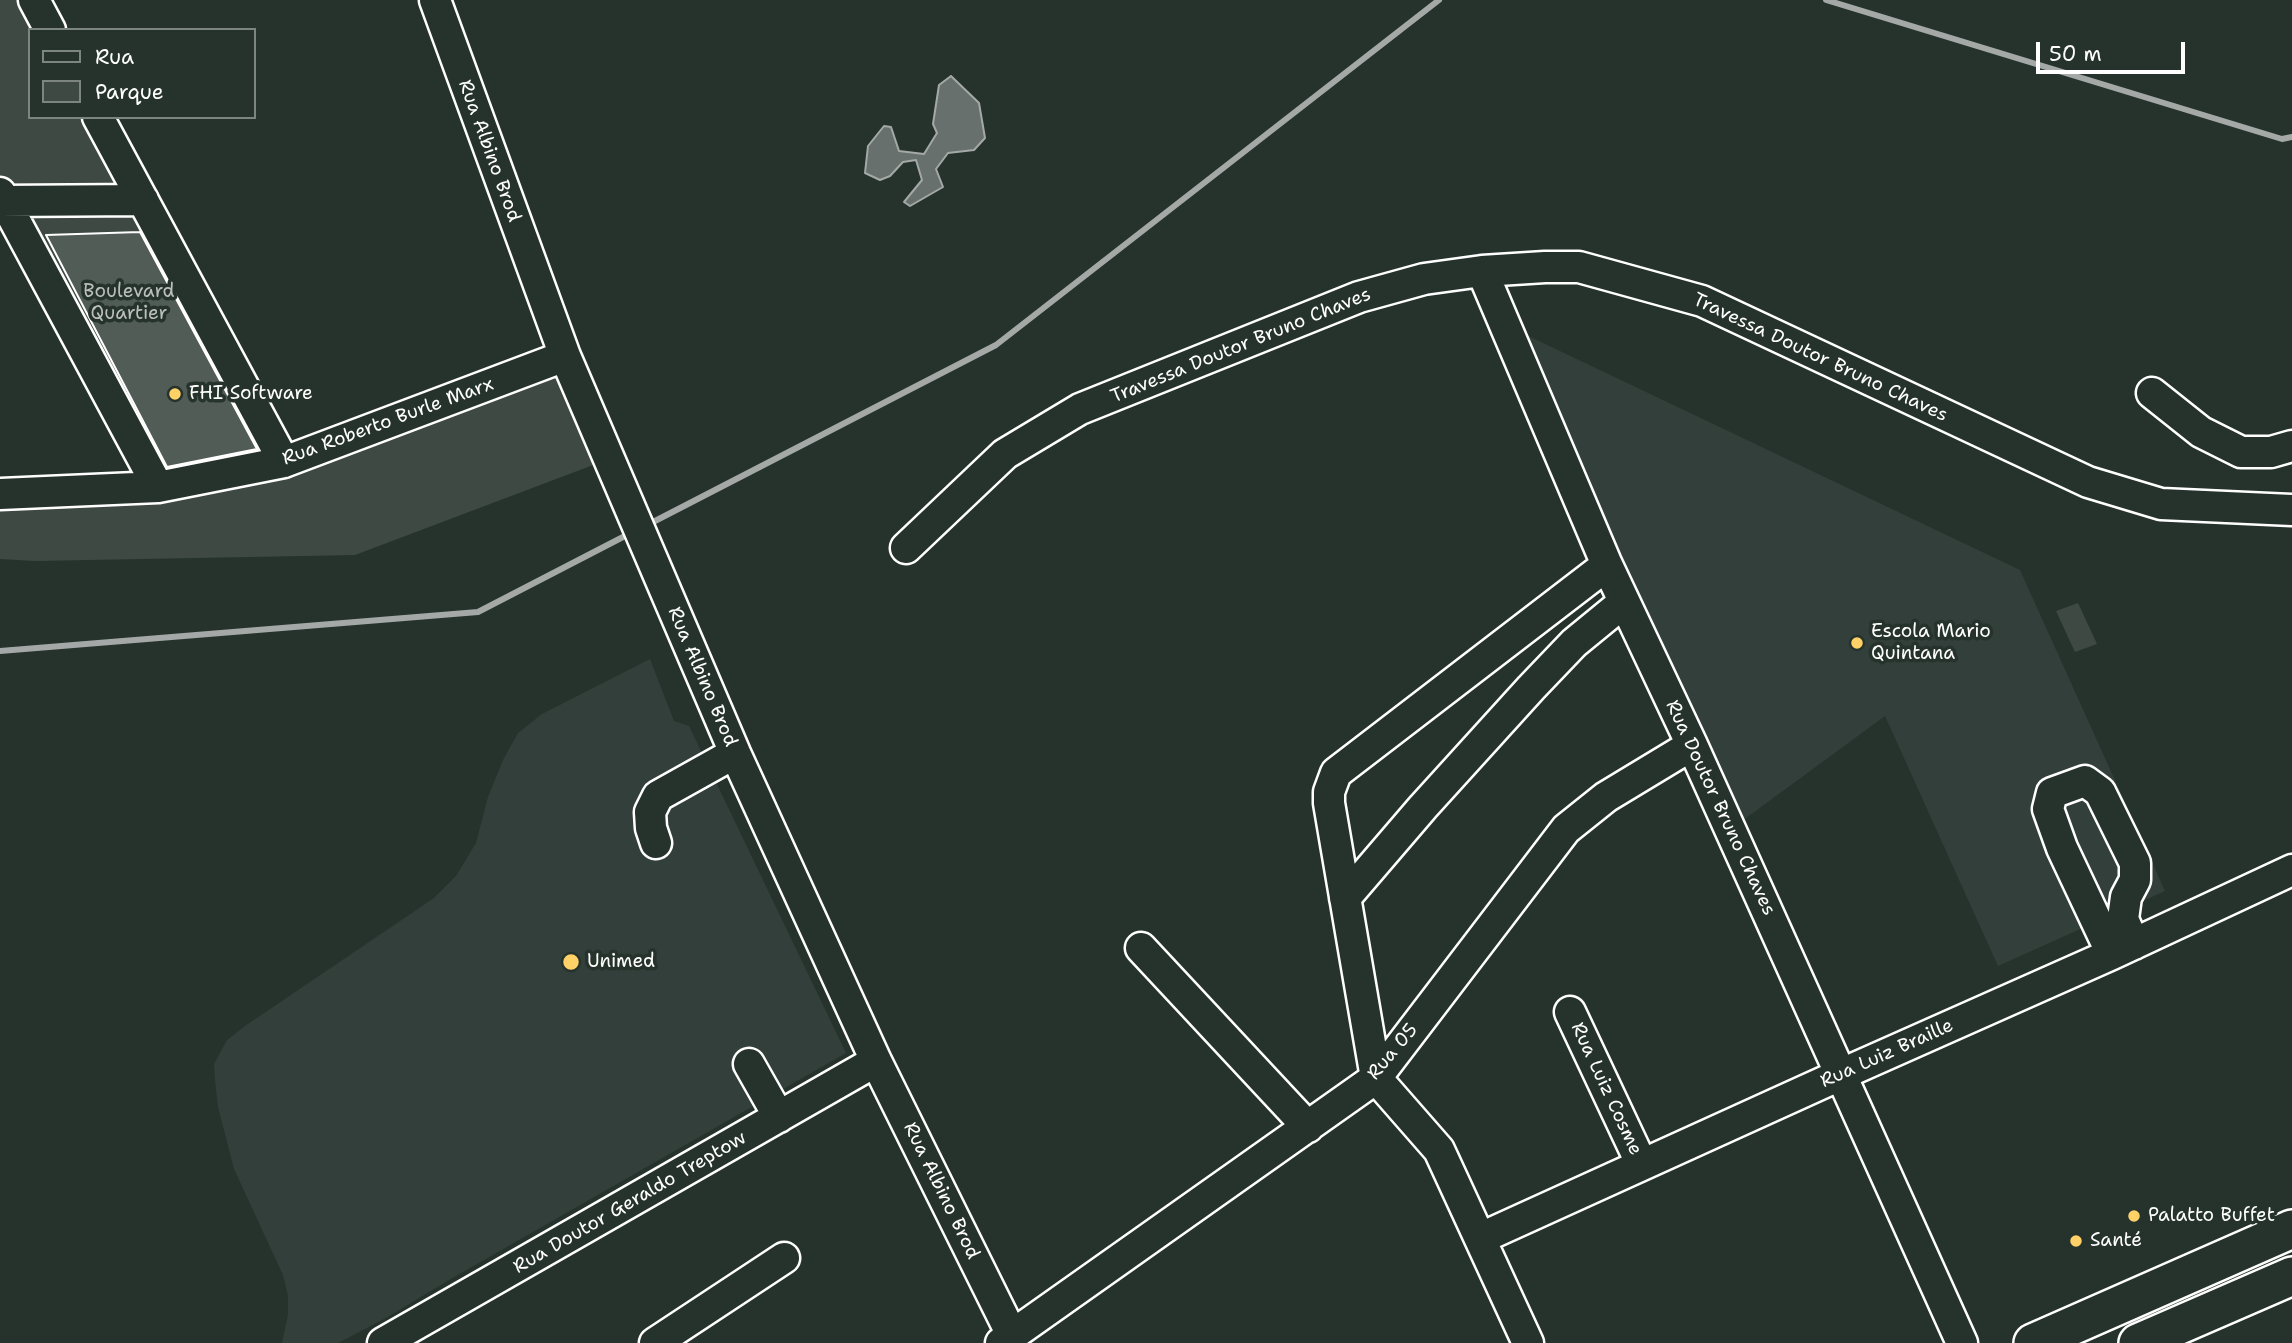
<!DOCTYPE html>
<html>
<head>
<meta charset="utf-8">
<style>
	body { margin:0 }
	#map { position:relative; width:2292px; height:1343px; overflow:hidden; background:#26332d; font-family:"Shantell Sans",sans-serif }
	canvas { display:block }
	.legend { position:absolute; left:28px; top:28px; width:228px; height:91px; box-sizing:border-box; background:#26332d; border:2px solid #7d8581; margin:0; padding:9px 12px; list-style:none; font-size:21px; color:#fff }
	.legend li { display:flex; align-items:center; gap:14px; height:35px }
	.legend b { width:35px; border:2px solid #7d8581 }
	.scale { position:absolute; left:2036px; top:42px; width:149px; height:32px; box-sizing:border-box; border:4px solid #fff; border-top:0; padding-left:9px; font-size:21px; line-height:24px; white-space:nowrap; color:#fff; -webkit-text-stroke:5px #26332d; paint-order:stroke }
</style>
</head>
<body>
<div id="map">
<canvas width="2292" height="1343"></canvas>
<ul class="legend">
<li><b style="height:9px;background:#26332d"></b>Rua</li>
<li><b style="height:19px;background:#3e4944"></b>Parque</li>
</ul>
<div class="scale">50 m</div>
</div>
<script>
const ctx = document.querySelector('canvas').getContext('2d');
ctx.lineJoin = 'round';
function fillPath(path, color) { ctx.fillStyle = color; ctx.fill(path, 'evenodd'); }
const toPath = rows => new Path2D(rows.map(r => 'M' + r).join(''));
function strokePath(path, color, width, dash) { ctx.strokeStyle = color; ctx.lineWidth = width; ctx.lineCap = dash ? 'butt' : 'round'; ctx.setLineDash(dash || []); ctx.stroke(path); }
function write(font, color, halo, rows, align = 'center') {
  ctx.font = font + ' "Shantell Sans",sans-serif'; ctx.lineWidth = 7; ctx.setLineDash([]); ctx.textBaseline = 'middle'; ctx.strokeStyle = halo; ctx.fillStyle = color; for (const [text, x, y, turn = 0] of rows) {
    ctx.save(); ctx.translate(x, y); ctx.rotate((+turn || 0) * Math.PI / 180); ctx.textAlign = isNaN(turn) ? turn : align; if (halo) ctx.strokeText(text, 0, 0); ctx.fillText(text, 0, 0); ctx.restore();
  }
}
const built = toPath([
	[1520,332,2020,570,2165,891,1998,966,1885,716,1742,821],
	[650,659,674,721,689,726,846,1053,449,1280,386,1318,338,1343,282,1343,288,1315,288,1296,283,1275,234,1169,218,1107,215,1080,214,1064,220,1053,227,1040,245,1026,434,898,456,876,476,843,488,797,503,760,518,733,542,714]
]);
const green = toPath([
	[0,0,34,0,50,30,30,30,30,117,98,117,284,462,565,356,609,459,355,555,35,561,0,559,0,494,157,487,0,193],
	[2078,603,2097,644,2075,652,2056,611]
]);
const water = toPath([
	[951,76,979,103,985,138,974,150,948,153,936,169,943,187,910,206,904,202,922,180,916,160,903,162,890,176,880,180,865,173,868,146,884,126,891,127,899,151,924,154,937,133,933,124,939,85,951,76]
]);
const stream = toPath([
	[1826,0,2282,139,2292,137],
	[655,521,996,345,1439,0],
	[0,651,478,612,623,537]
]);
const building = toPath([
	[140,232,257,449,167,467,46,235,140,232]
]);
const minor = toPath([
	[34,0,50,30],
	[435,0,565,356,735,753,876,1061,1012,1335],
	[98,117,284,462],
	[0,193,158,487],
	[0,201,143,200],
	[1482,271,1607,565,1692,745,1962,1343],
	[2152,393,2201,432,2241,452,2271,452,2292,446],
	[0,494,158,487,284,462,565,356],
	[906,548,1005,454,1080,409,1359,297,1424,279,1482,271,1545,267,1579,267,1702,301,2088,482,2161,504,2292,510],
	[656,843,651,828,650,812,658,796,735,753],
	[1345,898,1423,807,1531,688,1574,643,1624,602],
	[1141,948,1308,1127],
	[2112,954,2062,848,2048,809,2052,793,2085,781,2100,792,2135,863,2135,880,2126,897,2123,919,2134,944],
	[1570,1012,1642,1165],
	[749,1064,779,1117],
	[1376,1078,1329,803,1329,792,1336,773,1607,565],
	[1376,1078,1439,1150,1528,1343],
	[1481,1238,1842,1074,2112,954,2292,870],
	[383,1343,876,1061],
	[655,1343,784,1258],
	[1001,1343,1376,1078,1566,829,1606,797,1692,745]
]);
const major = toPath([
	[2033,1343,2292,1229],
	[2138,1343,2292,1276]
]);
const markers = [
	[175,394,7,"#ffd166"],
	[1857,643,7,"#ffd166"],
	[571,962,9,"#ffd166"],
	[2134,1216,7,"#ffd166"],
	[2076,1241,7,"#ffd166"]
];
const streetNames = [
	["Rua Albino Brod",489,151,70],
	["Travessa Doutor Bruno Chaves",1241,346,-22],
	["Travessa Doutor Bruno Chaves",1820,358,25],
	["Rua Roberto Burle Marx",388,422,-20],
	["Rua Albino Brod",702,677,67],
	["Rua Doutor Bruno Chaves",1720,808,65],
	["Rua 05",1393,1052,-50],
	["Rua Luiz Braille",1887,1054,-24],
	["Rua Luiz Cosme",1606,1089,65],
	["Rua Albino Brod",941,1191,64],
	["Rua Doutor Geraldo Treptow",630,1203,-30]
];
const parkNames = [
	["Boulevard",129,292],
	["Quartier",129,314]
];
const poiNames = [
	["FHI Software",189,394],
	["Escola Mario",1871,632],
	["Quintana",1871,654],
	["Unimed",587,962],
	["Palatto Buffet",2148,1216],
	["Santé",2090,1241]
];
fillPath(built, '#333f3a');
fillPath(green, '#3e4944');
fillPath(water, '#67706c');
strokePath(water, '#a4a9a7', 2);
strokePath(stream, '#a4a9a7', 6);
fillPath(building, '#515c57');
strokePath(building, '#fff', 2);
strokePath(minor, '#fff', 35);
strokePath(major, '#fff', 42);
strokePath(minor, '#26332d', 30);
strokePath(major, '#26332d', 37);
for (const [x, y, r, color] of markers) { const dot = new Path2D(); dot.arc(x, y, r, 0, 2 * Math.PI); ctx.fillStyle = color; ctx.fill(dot); strokePath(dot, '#26332d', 2.5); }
write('19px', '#fff', '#26332d', streetNames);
write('19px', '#bbbfbe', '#26332d', parkNames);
write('19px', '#fff', '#26332d', poiNames, 'left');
</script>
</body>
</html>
